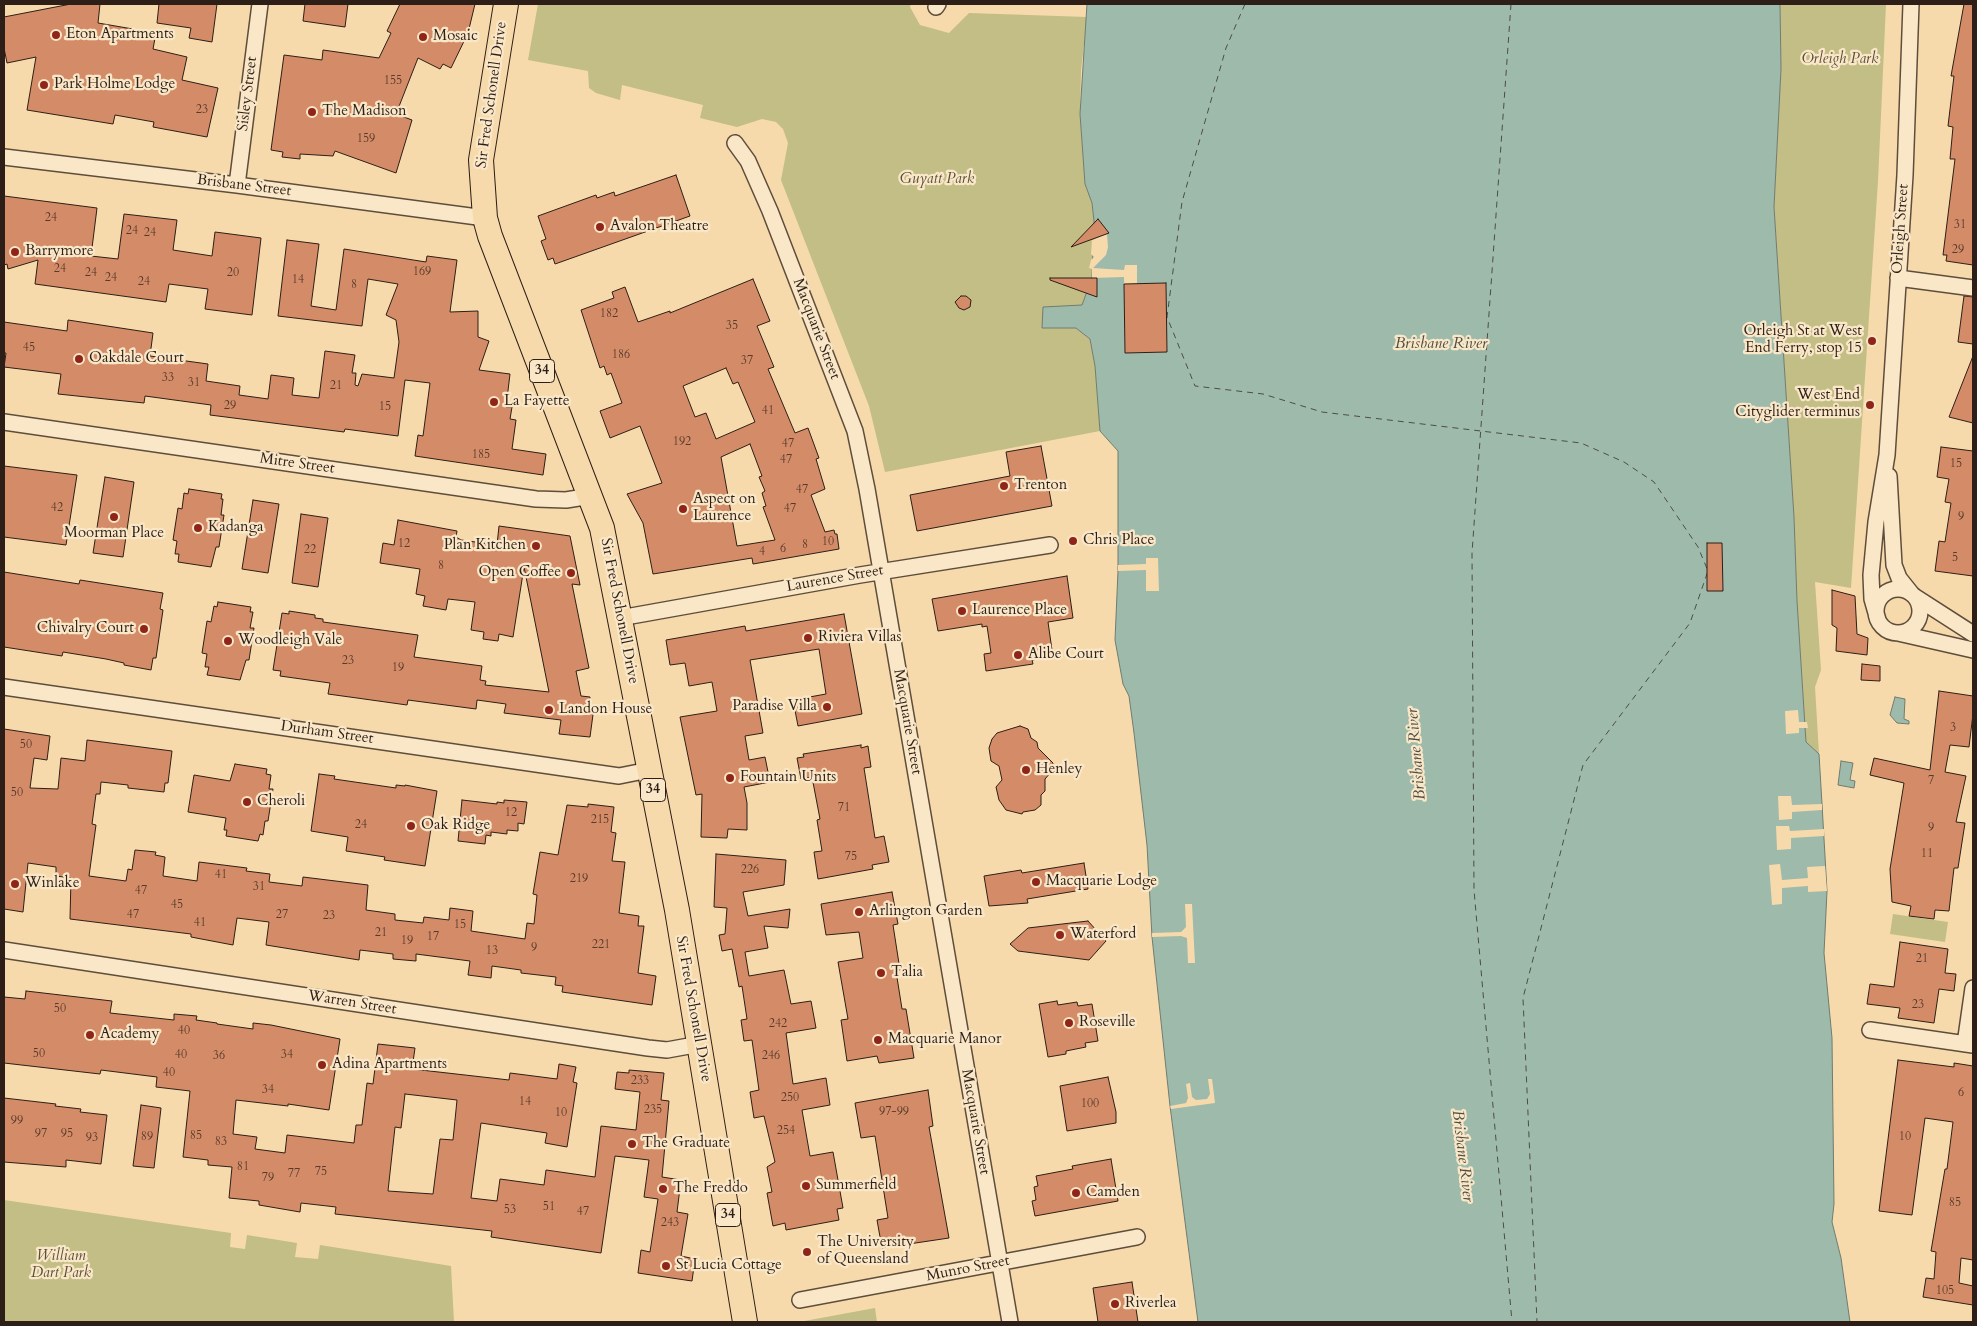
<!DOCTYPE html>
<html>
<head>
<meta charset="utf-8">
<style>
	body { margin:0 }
	#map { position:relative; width:1977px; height:1326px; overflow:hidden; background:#f6daab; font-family:Cardo,serif }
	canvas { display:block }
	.frame { position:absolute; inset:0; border:5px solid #2d1e17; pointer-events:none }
</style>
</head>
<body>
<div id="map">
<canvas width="1977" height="1326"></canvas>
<div class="frame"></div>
</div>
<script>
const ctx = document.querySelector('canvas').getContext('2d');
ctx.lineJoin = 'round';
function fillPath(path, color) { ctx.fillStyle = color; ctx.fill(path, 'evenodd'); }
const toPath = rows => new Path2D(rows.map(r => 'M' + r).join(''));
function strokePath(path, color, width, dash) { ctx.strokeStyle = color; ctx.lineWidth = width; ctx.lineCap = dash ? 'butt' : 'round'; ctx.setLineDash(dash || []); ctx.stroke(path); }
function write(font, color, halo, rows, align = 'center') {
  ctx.font = font + ' Cardo,serif'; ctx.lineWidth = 4.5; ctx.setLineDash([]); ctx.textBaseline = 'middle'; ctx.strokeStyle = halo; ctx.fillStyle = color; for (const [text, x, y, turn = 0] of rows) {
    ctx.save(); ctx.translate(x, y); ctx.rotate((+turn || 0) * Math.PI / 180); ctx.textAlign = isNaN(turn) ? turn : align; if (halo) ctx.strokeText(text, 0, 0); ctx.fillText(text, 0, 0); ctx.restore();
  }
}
const green = toPath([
	[538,4,911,4,910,7,920,25,949,33,969,13,1087,17,1081,71,1080,114,1085,184,1092,203,1094,221,1092,278,1082,305,1043,328,1076,328,1090,339,1095,366,1100,431,885,472,869,406,781,180,788,143,783,129,776,122,762,119,737,127,700,118,703,105,622,85,620,100,596,93,589,88,588,71,528,60],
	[1780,4,1886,4,1878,181,1851,588,1815,582,1821,670,1815,687,1819,754,1806,742,1797,601,1794,517,1774,207,1781,69],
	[1893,914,1948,922,1945,942,1890,934],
	[4,1200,231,1233,230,1247,245,1249,247,1235,297,1243,295,1257,318,1259,320,1245,451,1266,454,1322,4,1322],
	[875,1308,877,1322,799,1322]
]);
const water = toPath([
	[1087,4,1780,4,1781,69,1774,207,1794,517,1797,601,1806,742,1819,754,1822,804,1827,891,1824,953,1832,1038,1834,1204,1832,1222,1841,1258,1850,1322,1198,1322,1170,1106,1152,937,1147,845,1134,733,1129,696,1123,684,1115,640,1118,571,1118,451,1100,431,1095,366,1090,339,1076,328,1042,328,1043,307,1082,305,1092,278,1094,221,1092,203,1085,184,1080,114,1087,4],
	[1895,697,1905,699,1904,719,1909,721,1909,724,1897,723,1890,715,1895,697],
	[1841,761,1853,763,1850,780,1855,781,1854,788,1838,785,1841,761]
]);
const pier = toPath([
	[1107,234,1108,247,1106,255,1093,268,1124,270,1125,265,1137,265,1137,284,1166,283,1167,352,1125,353,1124,277,1092,278,1092,269,1089,268,1091,260,1094,257,1091,254,1092,240],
	[1146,558,1158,558,1159,591,1146,591,1146,570,1118,571,1118,565,1146,564],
	[1798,710,1799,722,1807,722,1808,728,1799,728,1799,733,1786,734,1785,711],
	[1778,796,1791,796,1792,805,1822,804,1822,810,1792,812,1792,819,1779,820],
	[1776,826,1789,826,1790,831,1824,829,1824,836,1791,838,1791,849,1777,850],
	[1780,864,1782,880,1808,878,1807,867,1825,866,1827,891,1808,892,1808,886,1782,888,1782,904,1772,905,1769,865],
	[1185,904,1192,904,1195,963,1188,963,1187,938,1181,936,1152,937,1152,933,1181,932,1186,927],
	[1208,1079,1212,1079,1215,1103,1171,1109,1170,1106,1186,1103,1188,1098,1186,1084,1190,1083,1192,1097,1196,1100,1207,1099,1210,1094]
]);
const ferry = toPath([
	[1245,4,1226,48,1182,202,1167,317,1195,386,1263,394,1322,412,1581,443,1624,462,1654,482,1698,547,1708,571,1690,623,1583,765,1523,998,1537,1322],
	[1511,4,1472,553,1474,890,1512,1322]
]);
const building = toPath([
	[71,4,100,4,98,23,156,33,153,49,187,57,182,80,218,88,207,137,153,127,154,122,115,115,113,124,27,110,36,57,7,63,4,48,4,17,71,4],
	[159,4,217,4,212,42,189,38,191,28,157,23,159,4],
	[305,4,348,4,345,27,303,21,305,4],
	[400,4,475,4,468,33,451,68,443,64,440,69,418,58,396,114,412,120,396,173,335,151,333,156,300,154,300,159,282,157,283,152,271,150,284,55,322,60,323,50,379,58,391,33,387,31,400,4],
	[1964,4,1973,4,1973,265,1946,261,1947,255,1943,255,1955,159,1950,159,1953,127,1948,126,1954,76,1951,76,1964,4],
	[676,175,690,216,555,264,553,258,548,260,541,241,546,239,538,216,596,195,597,198,614,192,615,196,676,175],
	[4,196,97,208,91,256,118,259,124,214,177,220,173,250,212,256,215,232,261,238,252,315,205,309,208,289,169,284,166,302,35,284,38,260,8,269,7,264,4,265,4,196],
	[1098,219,1109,233,1071,247,1098,219],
	[287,240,319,244,311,306,336,310,344,249,426,262,427,256,457,260,450,312,478,311,478,337,489,341,479,370,510,374,506,407,512,407,510,419,516,420,512,449,546,454,543,475,415,456,418,435,423,436,430,383,405,380,398,436,345,429,344,432,210,415,211,405,145,396,144,403,58,394,61,374,4,367,6,353,4,353,4,322,67,331,68,320,153,333,150,356,208,364,206,381,240,386,239,395,268,399,271,375,294,378,292,395,319,398,325,351,355,355,352,373,356,373,355,385,358,386,362,374,394,378,399,342,396,320,386,315,398,284,368,279,362,326,278,316,287,240],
	[1050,278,1097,278,1097,297,1050,280,1050,278],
	[753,279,770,321,757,326,774,367,768,369,795,433,808,428,819,458,816,459,825,489,811,495,825,532,834,530,835,534,837,534,839,549,753,564,752,558,653,574,643,523,627,494,662,483,640,426,610,438,600,411,622,403,611,373,607,375,604,366,600,368,581,310,614,298,612,292,625,287,638,322,670,311,670,313,753,279],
	[726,368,733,384,738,382,755,422,716,439,706,413,695,417,683,386,726,368],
	[750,444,762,476,759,477,765,491,762,493,766,506,763,507,775,540,737,546,721,457,750,444],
	[1166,283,1167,352,1125,353,1124,284,1166,283],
	[961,296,966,296,971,300,970,307,964,310,959,308,955,302,961,296],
	[1964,296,1973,297,1973,344,1958,342,1964,296],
	[1973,356,1973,423,1949,417,1973,356],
	[1041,446,1052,506,917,531,910,495,1010,476,1006,452,1041,446],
	[1941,447,1973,451,1973,576,1935,571,1939,541,1945,542,1951,503,1945,502,1949,479,1937,477,1941,447],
	[4,466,77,475,66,545,4,537,4,466],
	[105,477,134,482,123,557,93,553,105,477],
	[189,489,222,494,221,499,223,499,221,515,224,515,219,547,216,547,211,567,178,562,179,554,175,554,177,541,173,540,178,508,182,509,184,493,188,494,189,489],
	[253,500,279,504,268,573,242,569,253,500],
	[301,514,328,518,318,587,292,583,301,514],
	[398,520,457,531,456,537,461,540,497,545,499,526,570,536,580,585,572,584,589,668,576,671,581,696,590,697,589,706,594,707,590,737,559,734,561,720,504,713,506,704,477,700,476,709,408,700,407,705,357,698,328,694,330,683,280,676,281,671,273,670,282,613,289,614,289,611,315,615,315,618,323,619,323,622,418,635,414,657,482,666,480,680,486,681,485,685,549,692,524,567,513,637,499,634,498,641,483,639,484,632,471,630,475,602,448,599,446,610,423,606,425,596,416,594,420,569,380,563,383,543,394,545,398,520],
	[1707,543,1722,543,1723,591,1707,591,1707,543],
	[4,572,79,584,80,580,163,593,160,609,163,610,156,658,153,658,151,670,124,665,124,663,106,659,63,652,62,656,4,647,4,572],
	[1067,576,1073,618,1048,622,1053,657,1032,660,1033,664,986,671,984,654,991,653,987,626,982,627,982,624,938,631,932,599,1067,576],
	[1832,590,1855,596,1857,634,1868,638,1867,655,1836,651,1837,628,1832,625,1832,590],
	[218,602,251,607,250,612,253,612,250,628,254,628,249,660,246,660,240,680,207,675,209,667,205,667,207,654,202,653,207,621,211,622,214,606,217,607,218,602],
	[844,614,862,714,798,726,793,700,826,694,819,649,750,660,763,733,745,736,749,760,765,757,770,782,744,787,747,803,747,830,728,829,727,838,701,837,702,794,696,795,680,717,717,711,712,682,689,686,685,663,670,665,666,640,745,626,746,631,844,614],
	[1862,664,1880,666,1880,681,1861,680,1862,664],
	[1939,691,1973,696,1973,714,1969,747,1950,745,1945,772,1966,776,1956,822,1965,823,1958,868,1954,868,1949,911,1935,910,1934,919,1909,916,1911,906,1892,902,1890,869,1904,783,1870,775,1874,758,1930,770,1939,691],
	[1020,726,1028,729,1031,738,1037,742,1038,748,1053,763,1051,772,1045,779,1045,791,1041,795,1041,805,1035,810,1023,812,1022,814,1006,810,999,800,996,787,1002,780,999,766,991,761,989,748,992,739,997,733,1020,726],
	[4,729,50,736,47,760,34,758,30,788,58,789,61,758,85,761,87,740,172,751,168,783,165,783,164,792,128,788,128,785,101,782,100,794,96,794,92,824,96,825,89,876,126,881,128,869,132,870,135,850,156,852,155,855,165,857,163,876,197,881,199,862,247,868,246,871,270,874,269,882,302,886,303,877,368,885,366,910,395,914,395,920,423,923,424,917,449,920,450,908,473,911,471,931,525,939,527,923,534,924,537,895,533,894,540,852,558,855,567,805,588,807,588,804,614,807,611,832,616,833,612,861,625,862,619,913,639,916,638,926,644,926,638,973,656,976,652,1005,562,992,563,986,555,985,556,977,521,973,521,970,492,966,491,978,468,975,470,961,416,954,416,961,393,959,393,954,360,950,359,960,266,945,269,922,237,918,233,945,191,937,191,934,70,919,71,878,56,876,56,867,28,863,23,912,4,909,4,729],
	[861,745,861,748,868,746,871,767,864,768,875,838,884,836,889,862,872,865,873,869,818,879,814,852,822,851,817,820,820,819,812,777,801,779,797,758,804,757,803,754,861,745],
	[235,764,267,769,266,774,271,775,269,789,273,789,268,821,265,821,263,835,260,834,258,841,226,836,227,830,224,830,226,818,188,812,194,775,230,781,235,764],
	[319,774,335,776,334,779,396,788,396,785,405,786,405,785,437,791,425,866,384,860,385,857,346,851,348,837,311,831,319,774],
	[462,800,497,804,497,802,504,803,504,800,527,802,524,824,518,823,518,831,507,830,507,834,491,832,491,836,486,835,485,844,458,841,462,800],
	[716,854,786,860,784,885,743,892,748,916,790,909,788,928,764,926,768,948,745,952,749,976,784,970,791,1004,811,1001,816,1028,786,1033,793,1084,826,1078,830,1105,802,1110,810,1156,833,1152,843,1208,837,1209,839,1220,786,1230,785,1223,773,1226,767,1193,772,1192,767,1167,775,1162,764,1116,754,1118,750,1092,759,1090,752,1040,744,1041,741,1020,747,1019,742,986,739,987,732,949,722,951,719,935,725,934,727,908,714,907,716,854],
	[1084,863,1088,889,1027,899,1028,903,989,906,984,876,1021,870,1022,873,1084,863],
	[892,892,898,924,893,925,900,970,896,971,902,1009,906,1009,914,1058,879,1063,877,1056,847,1061,841,1020,848,1019,838,962,863,958,859,932,826,935,821,904,892,892],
	[1088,921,1106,941,1089,960,1018,951,1010,944,1028,928,1088,921],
	[1900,942,1948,949,1945,973,1956,974,1954,991,1939,989,1934,1023,1898,1018,1900,1008,1867,1004,1870,984,1894,987,1900,942],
	[26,991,112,1001,110,1013,174,1020,174,1014,197,1016,196,1020,217,1023,217,1024,253,1029,253,1023,271,1025,340,1039,329,1110,288,1104,288,1106,236,1100,233,1134,257,1137,255,1149,285,1153,287,1135,354,1143,356,1125,362,1125,367,1083,373,1084,378,1044,415,1048,412,1069,509,1080,510,1073,557,1079,559,1064,576,1067,573,1082,577,1083,567,1147,545,1143,547,1133,481,1123,471,1198,497,1201,500,1179,544,1185,546,1170,595,1177,601,1126,636,1130,640,1092,615,1089,617,1072,629,1073,629,1070,664,1073,661,1100,669,1101,662,1177,681,1180,677,1212,688,1214,681,1256,695,1259,692,1281,638,1273,641,1250,650,1252,658,1199,644,1197,649,1160,615,1156,601,1253,491,1237,492,1231,335,1214,336,1207,301,1203,300,1212,259,1205,259,1201,229,1198,232,1167,208,1165,208,1160,183,1157,190,1091,156,1087,157,1077,101,1070,100,1074,4,1063,4,997,25,999,26,991],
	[405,1094,457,1100,453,1140,440,1139,433,1194,388,1191,395,1127,401,1128,405,1094],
	[1057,1001,1058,1005,1077,1002,1078,1006,1092,1004,1098,1041,1085,1043,1086,1047,1066,1051,1066,1054,1048,1057,1039,1004,1057,1001],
	[1898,1060,1954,1067,1954,1063,1973,1066,1973,1260,1961,1258,1959,1283,1973,1286,1973,1305,1923,1297,1926,1278,1934,1279,1936,1252,1931,1251,1945,1169,1947,1169,1953,1122,1925,1118,1912,1215,1879,1211,1898,1060],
	[1108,1077,1116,1112,1116,1123,1067,1131,1060,1086,1108,1077],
	[928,1090,933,1126,929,1127,949,1238,882,1248,877,1220,888,1218,875,1136,861,1138,855,1103,928,1090],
	[4,1098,56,1104,55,1106,81,1109,80,1112,107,1115,101,1164,66,1160,66,1167,4,1162,4,1098],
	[141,1105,161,1108,154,1168,133,1166,141,1105],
	[1111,1159,1118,1201,1035,1216,1032,1201,1036,1200,1034,1187,1038,1186,1036,1176,1073,1169,1072,1166,1111,1159],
	[1132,1282,1138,1322,1098,1322,1093,1288,1132,1282]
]);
const street = toPath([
	[936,7,938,4],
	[735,143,748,161,770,211,855,431,867,489,1010,1322],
	[4,157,237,185,485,218],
	[237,185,260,4],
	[1898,278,1973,288],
	[4,422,536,499,566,500,591,496],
	[1889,476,1894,565,1899,578,1911,593],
	'1876 611a22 22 0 1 1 44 0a22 22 0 1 1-44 0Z',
	[1914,596,1973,634],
	[620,618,860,575,1050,545],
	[1878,620,1872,599,1871,575,1876,522,1887,455,1905,175,1911,4],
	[1898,633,1973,650],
	[4,687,619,776,649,770],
	[4,950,648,1048,667,1050,700,1044],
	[1870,1030,1973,1045],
	[1965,1044,1973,988],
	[800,1300,1137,1237]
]);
const primary = toPath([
	[506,4,481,160,485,218,490,236,602,528,677,910,745,1322]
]);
const markers = [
	[56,35,5,"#8f2418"],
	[423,37,5,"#8f2418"],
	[44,85,5,"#8f2418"],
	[312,112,5,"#8f2418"],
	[600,227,5,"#8f2418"],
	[15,252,5,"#8f2418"],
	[1872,341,5,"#8f2418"],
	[79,359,5,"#8f2418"],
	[494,402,5,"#8f2418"],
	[1870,405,5,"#8f2418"],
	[1004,486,5,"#8f2418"],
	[683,509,5,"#8f2418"],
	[114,517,5,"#8f2418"],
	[198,528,5,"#8f2418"],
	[1073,541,5,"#8f2418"],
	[536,546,5,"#8f2418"],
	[571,573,5,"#8f2418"],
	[962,611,5,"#8f2418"],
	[144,629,5,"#8f2418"],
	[808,638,5,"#8f2418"],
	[228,641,5,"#8f2418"],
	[1018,655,5,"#8f2418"],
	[827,707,5,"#8f2418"],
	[549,710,5,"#8f2418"],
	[1026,770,5,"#8f2418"],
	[730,778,5,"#8f2418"],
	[247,802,5,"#8f2418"],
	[411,826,5,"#8f2418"],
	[1036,882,5,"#8f2418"],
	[15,884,5,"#8f2418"],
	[859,912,5,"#8f2418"],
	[1060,935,5,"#8f2418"],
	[881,973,5,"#8f2418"],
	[1069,1023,5,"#8f2418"],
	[90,1035,5,"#8f2418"],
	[878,1040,5,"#8f2418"],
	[322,1065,5,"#8f2418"],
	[632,1144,5,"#8f2418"],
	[806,1186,5,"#8f2418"],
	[663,1189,5,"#8f2418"],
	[1076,1193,5,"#8f2418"],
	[807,1252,5,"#8f2418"],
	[666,1266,5,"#8f2418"],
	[1115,1304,5,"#8f2418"]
];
const numberNames = [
	["155",393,81],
	["23",202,110],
	["159",366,139],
	["24",51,218],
	["31",1960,225],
	["24",132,231],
	["24",150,233],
	["29",1958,250],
	["24",60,269],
	["169",422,272],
	["24",91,273],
	["20",233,273],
	["24",111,278],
	["14",298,280],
	["24",144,282],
	["8",354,285],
	["182",609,314],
	["35",732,326],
	["45",29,348],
	["186",621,355],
	["37",747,361],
	["33",168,378],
	["31",194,383],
	["21",336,386],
	["29",230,406],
	["15",385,407],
	["41",768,411],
	["192",682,442],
	["47",788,444],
	["185",481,455],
	["47",786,460],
	["15",1956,464],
	["47",802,490],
	["42",57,508],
	["47",790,509],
	["9",1961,517],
	["10",828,542],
	["12",404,544],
	["8",805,545],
	["6",783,549],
	["22",310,550],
	["4",762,552],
	["5",1955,558],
	["8",441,566],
	["23",348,661],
	["19",398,668],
	["3",1953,728],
	["50",26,745],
	["7",1931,781],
	["50",17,793],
	["71",844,808],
	["12",511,813],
	["215",600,820],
	["24",361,825],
	["9",1931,828],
	["11",1927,854],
	["75",851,857],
	["226",750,870],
	["41",221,875],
	["219",579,879],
	["31",259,887],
	["47",141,891],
	["45",177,905],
	["47",133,915],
	["27",282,915],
	["23",329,916],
	["41",200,923],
	["15",460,925],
	["21",381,933],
	["17",433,937],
	["19",407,941],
	["221",601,945],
	["9",534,948],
	["13",492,951],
	["21",1922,959],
	["23",1918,1005],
	["50",60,1009],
	["242",778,1024],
	["40",184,1031],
	["50",39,1054],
	["40",181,1055],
	["34",287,1055],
	["36",219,1056],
	["246",771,1056],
	["40",169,1073],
	["233",640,1081],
	["34",268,1090],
	["6",1961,1093],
	["250",790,1098],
	["14",525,1102],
	["100",1090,1104],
	["235",653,1110],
	["97-99",894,1112],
	["10",561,1113],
	["99",17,1121],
	["254",786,1131],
	["97",41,1134],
	["95",67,1134],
	["85",196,1136],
	["89",147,1137],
	["10",1905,1137],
	["93",92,1138],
	["83",221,1142],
	["81",243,1167],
	["75",321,1172],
	["77",294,1174],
	["79",268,1178],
	["85",1955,1203],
	["51",549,1207],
	["53",510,1210],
	["47",583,1212],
	["243",670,1223],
	["105",1945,1291]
];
const shields = [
	[542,371,25],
	[653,790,25],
	[728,1215,25]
];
const shieldNames = [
	["34",542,371],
	["34",653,790],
	["34",728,1215]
];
const poiNames = [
	["Eton Apartments",66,35],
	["Mosaic",433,37],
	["Park Holme Lodge",54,85],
	["The Madison",322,112],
	["Avalon Theatre",610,227],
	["Barrymore",25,252],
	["Orleigh St at West",1862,332,"right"],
	["End Ferry, stop 15",1862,349,"right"],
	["Oakdale Court",89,359],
	["West End",1860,396,"right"],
	["Cityglider terminus",1860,413,"right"],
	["La Fayette",504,402],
	["Trenton",1014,486],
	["Aspect on",693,500],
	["Laurence",693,517],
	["Kadanga",208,528],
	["Moorman Place",114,534,"center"],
	["Chris Place",1083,541],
	["Plan Kitchen",526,546,"right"],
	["Open Coffee",561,573,"right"],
	["Laurence Place",972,611],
	["Chivalry Court",134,629,"right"],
	["Riviera Villas",818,638],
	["Woodleigh Vale",238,641],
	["Alibe Court",1028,655],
	["Paradise Villa",817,707,"right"],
	["Landon House",559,710],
	["Henley",1036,770],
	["Fountain Units",740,778],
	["Cheroli",257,802],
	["Oak Ridge",421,826],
	["Macquarie Lodge",1046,882],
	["Winlake",25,884],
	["Arlington Garden",869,912],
	["Waterford",1070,935],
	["Talia",891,973],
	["Roseville",1079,1023],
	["Academy",100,1035],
	["Macquarie Manor",888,1040],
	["Adina Apartments",332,1065],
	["The Graduate",642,1144],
	["Summerfield",816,1186],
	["The Freddo",673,1189],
	["Camden",1086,1193],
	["The University",817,1243],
	["of Queensland",817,1260],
	["St Lucia Cottage",676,1266],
	["Riverlea",1125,1304]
];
const parkNames = [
	["Orleigh Park",1840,60],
	["Guyatt Park",937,180],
	["William",61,1257],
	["Dart Park",61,1274]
];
const streetNames = [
	["Sisley Street",248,94,-83],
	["Sir Fred Schonell Drive",492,95,-82],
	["Brisbane Street",244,186,7],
	["Orleigh Street",1901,229,-86],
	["Macquarie Street",816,329,69],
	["Mitre Street",297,464,8],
	["Laurence Street",835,579,-10],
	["Sir Fred Schonell Drive",619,611,79],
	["Macquarie Street",907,722,80],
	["Durham Street",327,733,8],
	["Warren Street",352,1003,9],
	["Sir Fred Schonell Drive",693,1009,80],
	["Macquarie Street",975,1122,80],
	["Munro Street",968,1269,-11]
];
const waterNames = [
	["Brisbane River",1441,344],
	["Brisbane River",1417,754,-95],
	["Brisbane River",1462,1156,83]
];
fillPath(green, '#c2be85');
fillPath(water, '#9dbaab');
strokePath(water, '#707c70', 1);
fillPath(pier, '#f6daab');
strokePath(ferry, '#4f4d43', 1, [6, 5]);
fillPath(building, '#d48c68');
strokePath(building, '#2d1e17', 1);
strokePath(street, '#5f4d3c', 18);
strokePath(primary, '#2d1e17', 26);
strokePath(street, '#f9e7c8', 15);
strokePath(primary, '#f6daab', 24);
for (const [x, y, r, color] of markers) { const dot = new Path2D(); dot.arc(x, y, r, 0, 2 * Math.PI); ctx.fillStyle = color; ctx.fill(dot); strokePath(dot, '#f9e7c8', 2); }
write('12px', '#573a2b', null, numberNames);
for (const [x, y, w] of shields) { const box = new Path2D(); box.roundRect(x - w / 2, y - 11.5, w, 23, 4); ctx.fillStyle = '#f9e7c8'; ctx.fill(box); strokePath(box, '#2d1e17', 1); }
write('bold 14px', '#2d1e17', null, shieldNames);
write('15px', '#2d1e17', '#f9e7c8', poiNames, 'left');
write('italic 15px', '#5a4e38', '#f9e7c8', parkNames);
write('15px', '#2d1e17', '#f9e7c8', streetNames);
write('italic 16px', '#4f4d43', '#f9e7c8', waterNames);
</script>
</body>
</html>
